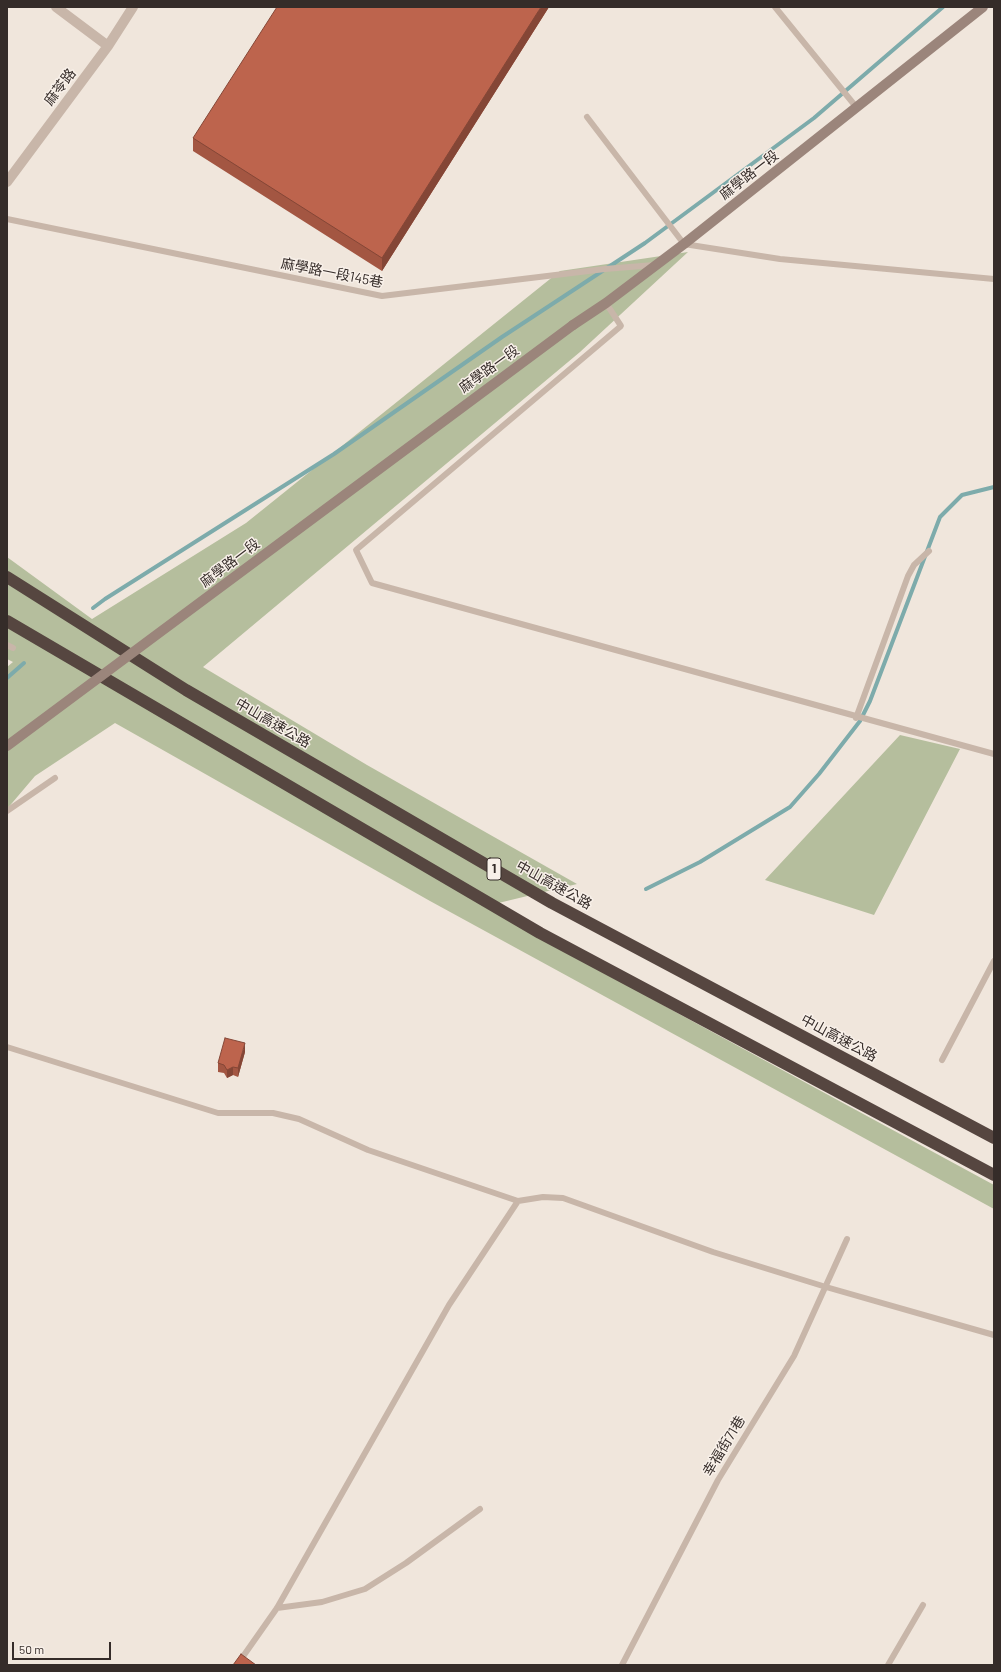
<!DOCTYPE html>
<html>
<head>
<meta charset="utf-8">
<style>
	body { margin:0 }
	#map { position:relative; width:1001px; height:1672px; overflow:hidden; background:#f0e6dc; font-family:Barlow,sans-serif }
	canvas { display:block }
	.frame { position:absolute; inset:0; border:8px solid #352c29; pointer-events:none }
	.scale { position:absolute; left:12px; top:1642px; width:99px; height:18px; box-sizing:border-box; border:2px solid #352c29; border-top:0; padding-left:5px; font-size:12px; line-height:14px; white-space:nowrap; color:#352c29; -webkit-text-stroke:3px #f8f0e9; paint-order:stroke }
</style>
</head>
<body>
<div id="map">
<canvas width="1001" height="1672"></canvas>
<div class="frame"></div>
<div class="scale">50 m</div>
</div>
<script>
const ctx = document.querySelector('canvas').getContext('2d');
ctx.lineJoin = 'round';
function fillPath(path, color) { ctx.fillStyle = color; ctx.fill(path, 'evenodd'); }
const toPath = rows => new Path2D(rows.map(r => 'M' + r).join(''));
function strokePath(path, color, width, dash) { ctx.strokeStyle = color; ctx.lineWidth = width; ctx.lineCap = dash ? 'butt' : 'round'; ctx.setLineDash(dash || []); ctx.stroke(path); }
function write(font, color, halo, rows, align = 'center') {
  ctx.font = font + ' Barlow,"Noto Sans TC",sans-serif'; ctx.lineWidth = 3; ctx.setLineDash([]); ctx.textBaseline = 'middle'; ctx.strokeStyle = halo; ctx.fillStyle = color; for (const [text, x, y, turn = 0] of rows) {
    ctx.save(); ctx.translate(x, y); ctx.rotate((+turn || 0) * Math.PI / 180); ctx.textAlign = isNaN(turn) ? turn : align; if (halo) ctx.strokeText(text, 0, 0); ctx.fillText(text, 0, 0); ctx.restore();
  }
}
const green = toPath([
	[688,252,580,352,203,667,367,765,577,884,486,906,681,1015,994,1185,994,1209,430,901,115,723,35,776,7,809,7,667,13,662,7,659,7,557,92,619,246,523,560,271],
	[900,735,960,749,874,915,765,880]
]);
const stream = toPath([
	[93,608,105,599,334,454,502,337,645,243,814,118,943,7],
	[7,678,24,663],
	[646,889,700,862,790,807,819,774,860,721,870,701,940,517,962,495,994,487]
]);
const lane = toPath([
	[775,7,857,108],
	[587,117,684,244,780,259,994,279],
	[7,219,382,296,605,269,654,265],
	[606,303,621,326,356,550,372,583,994,754],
	[7,645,13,648],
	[856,718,908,576,914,565,929,551],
	[7,811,55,778],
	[7,1047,218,1113,273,1113,299,1119,368,1150,518,1201,449,1305,277,1608,237,1665],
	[942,1060,994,961],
	[518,1201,543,1197,563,1198,713,1252,826,1287,994,1335],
	[277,1608,322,1602,365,1589,406,1563,480,1509],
	[622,1665,718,1480,794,1356,847,1239],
	[888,1665,923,1605]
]);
const street = toPath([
	[56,7,108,46],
	[7,182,108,46,133,7]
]);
const secondary = toPath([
	[573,325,606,303,684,244,983,7]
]);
const highway = toPath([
	[7,577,186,690,552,903,994,1138],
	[7,621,540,933,994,1175]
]);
const secondaryBridge = toPath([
	[7,746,573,325]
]);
const wall = toPath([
	[549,7,382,271,193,151,193,138],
	[245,1052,238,1077,233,1075,227,1078,224,1073,218,1072,218,1063]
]);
const shadedWall = toPath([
	[541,7,549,7,382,271,382,258],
	[245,1043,245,1052,238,1077,238,1068],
	[233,1067,233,1075,227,1078,227,1070]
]);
const building = toPath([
	[277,7,541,7,382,258,193,138,277,7],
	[225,1038,245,1043,238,1068,233,1067,227,1070,224,1065,218,1063,225,1038],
	[241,1654,256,1665,233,1665,241,1654]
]);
const shields = [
	[494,869,14]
];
const shieldNames = [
	["1",494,869]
];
const streetNames = [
	["麻苓路",60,87,-53],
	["麻學路一段",749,175,-38],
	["麻學路一段145巷",332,273,11],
	["麻學路一段",489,369,-36],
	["麻學路一段",230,563,-37],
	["中山高速公路",273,723,30],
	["中山高速公路",554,885,29],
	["中山高速公路",839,1038,28],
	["幸福街71巷",724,1446,-59]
];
fillPath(green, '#b5be9d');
strokePath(stream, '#7dabab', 4);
strokePath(lane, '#c8b6a9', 6);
strokePath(street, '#c8b6a9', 10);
strokePath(secondary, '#9b857b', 10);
strokePath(highway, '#564640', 12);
strokePath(secondaryBridge, '#9b857b', 10);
fillPath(wall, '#a35642');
fillPath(shadedWall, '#844636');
fillPath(building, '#bd644d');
strokePath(building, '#844636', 1);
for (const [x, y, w] of shields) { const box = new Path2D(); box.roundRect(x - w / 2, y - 11, w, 22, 3); ctx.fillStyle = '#f8f0e9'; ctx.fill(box); strokePath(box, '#352c29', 1); }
write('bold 13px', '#352c29', null, shieldNames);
write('14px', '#352c29', '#f8f0e9', streetNames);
</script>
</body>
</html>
